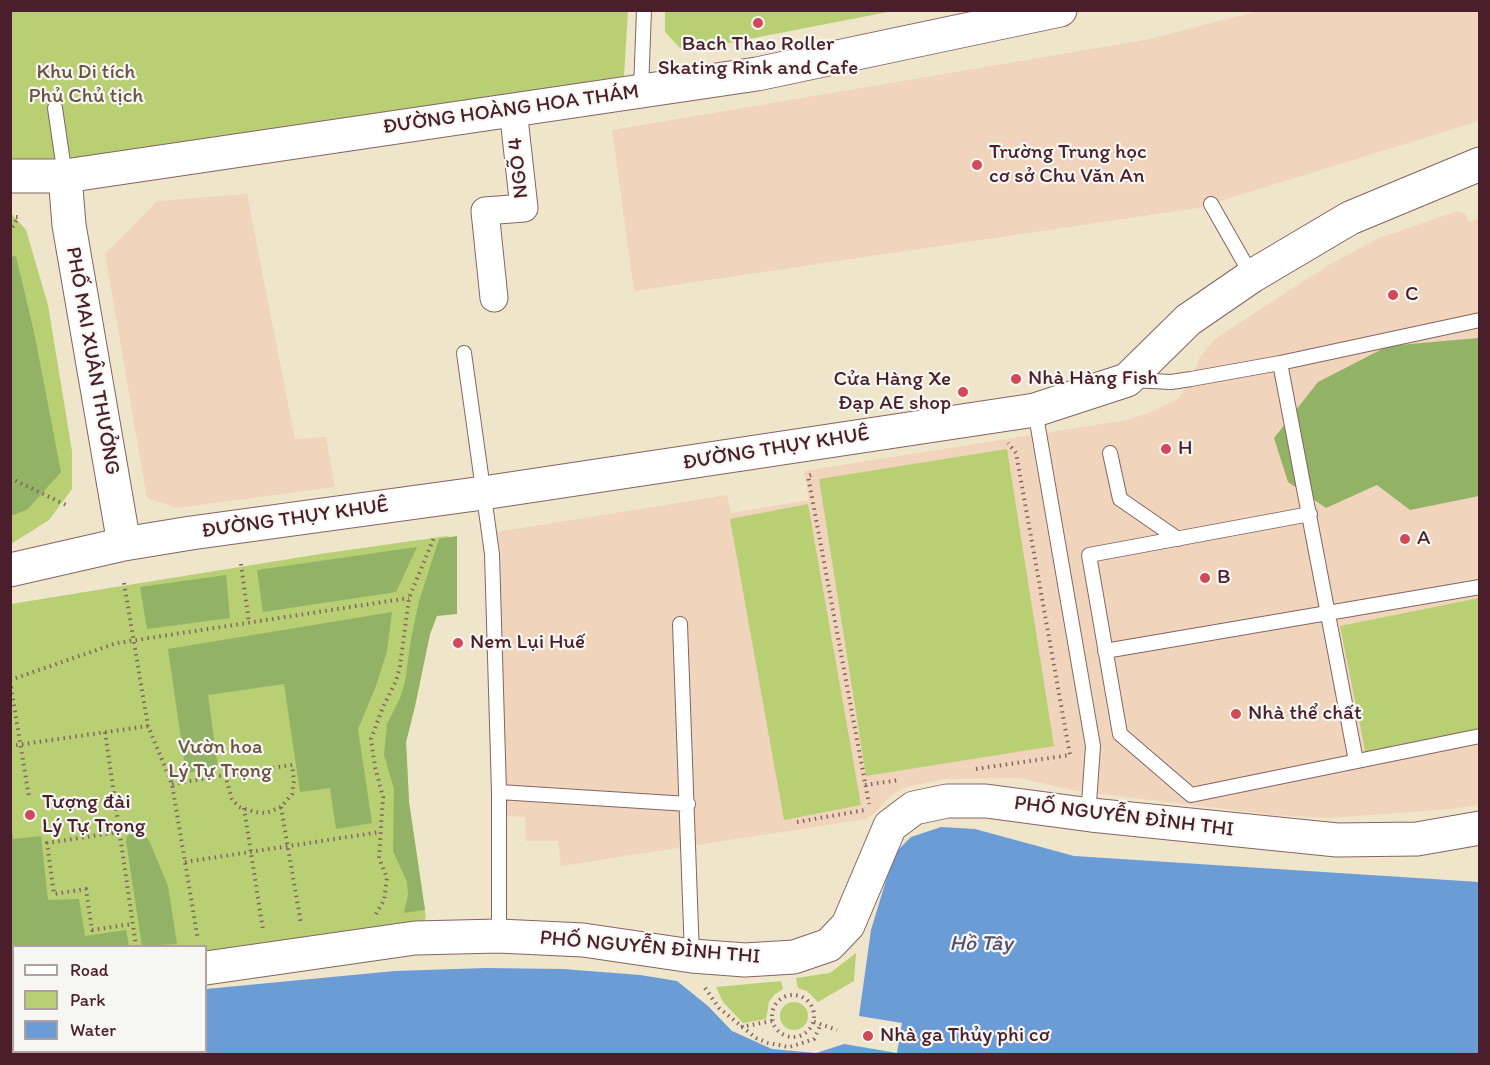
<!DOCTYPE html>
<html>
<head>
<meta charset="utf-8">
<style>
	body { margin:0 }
	#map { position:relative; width:1490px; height:1065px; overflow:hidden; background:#efe5ca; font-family:Itim,sans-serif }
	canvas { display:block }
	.frame { position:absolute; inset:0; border:12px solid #4a1f2b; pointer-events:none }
	.legend { position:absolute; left:12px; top:945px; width:195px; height:108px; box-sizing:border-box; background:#f6f6f2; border:2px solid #b1a0a2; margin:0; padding:8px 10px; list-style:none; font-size:18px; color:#4a1f2b }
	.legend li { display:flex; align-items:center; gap:12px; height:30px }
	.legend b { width:30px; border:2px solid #b1a0a2 }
</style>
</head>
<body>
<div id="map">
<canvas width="1490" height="1065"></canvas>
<div class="frame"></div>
<ul class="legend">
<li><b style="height:8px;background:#fff"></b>Road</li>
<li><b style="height:16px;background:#b8cf74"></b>Park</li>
<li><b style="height:16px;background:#6b9cd5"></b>Water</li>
</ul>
</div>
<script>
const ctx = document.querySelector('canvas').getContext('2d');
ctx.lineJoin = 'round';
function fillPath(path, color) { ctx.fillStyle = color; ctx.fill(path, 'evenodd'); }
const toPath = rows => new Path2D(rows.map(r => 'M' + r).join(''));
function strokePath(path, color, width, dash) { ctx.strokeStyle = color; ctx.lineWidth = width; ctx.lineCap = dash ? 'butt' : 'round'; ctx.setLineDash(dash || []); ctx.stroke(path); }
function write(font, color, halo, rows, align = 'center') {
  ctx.font = font + ' Itim,sans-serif'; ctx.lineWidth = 4.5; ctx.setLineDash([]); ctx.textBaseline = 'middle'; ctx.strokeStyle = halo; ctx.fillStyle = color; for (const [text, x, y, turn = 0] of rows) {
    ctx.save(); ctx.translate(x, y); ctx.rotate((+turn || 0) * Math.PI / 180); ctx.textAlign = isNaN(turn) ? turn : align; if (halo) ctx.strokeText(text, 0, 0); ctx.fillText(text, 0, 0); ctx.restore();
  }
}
const built = toPath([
	[1259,11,1479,11,1479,121,1198,208,634,291,612,130,1145,40],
	[247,194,295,439,326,437,335,487,177,508,147,498,105,254,157,201],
	[1458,211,1466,215,1469,222,1479,218,1479,805,1451,809,1330,818,1273,815,1077,791,1018,778,945,779,906,787,889,797,877,811,866,819,561,866,558,841,526,841,525,817,506,816,500,550,497,532,727,495,731,513,809,500,804,471,1127,420,1154,411,1179,398,1191,379,1200,357,1216,338,1327,266,1379,238]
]);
const green = toPath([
	[10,11,628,11,624,76,76,163,11,164],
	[665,11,665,10,893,11,713,46,680,48,665,32],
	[10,212,26,230,48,305,72,451,72,489,49,520,11,544],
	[1007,449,1054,746,866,776,819,479],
	[808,504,861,805,784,820,730,519],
	[447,536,451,538,437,615,430,634,415,706,406,742,409,802,426,918,423,922,206,956,206,946,14,946,13,987,11,988,11,604,320,554],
	[1479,598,1479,731,1366,755,1340,626],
	[856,953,854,981,818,1002,807,991,798,988,796,978,830,973],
	[781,981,783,989,774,995,769,1002,766,1019,743,1023,723,1002,716,987],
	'780 1016a14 14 0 1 1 28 0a14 14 0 1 1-28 0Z'
]);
const forest = toPath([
	[16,256,34,332,61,472,28,509,11,516,10,257],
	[1478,338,1479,341,1479,496,1410,510,1377,485,1326,508,1288,482,1274,438,1318,382,1388,346],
	[457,536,457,614,437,616,430,634,415,706,406,742,409,802,425,910,404,913,408,895,407,882,393,851,394,789,384,755,387,724,400,698,405,682,411,639,419,601,439,539],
	[417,547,396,592,263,612,257,570],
	[226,575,230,618,147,629,140,587],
	[392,612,387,651,376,686,358,729,372,823,336,829,330,788,300,792,284,684,208,695,218,768,186,773,168,649],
	[10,819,13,839,41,836,48,900,79,899,85,936,126,930,129,946,14,946,13,970,11,968],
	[134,833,142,834,149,840,168,886,177,944,142,946,126,841,127,836]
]);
const water = toPath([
	[941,827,975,829,1074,856,1479,882,1479,1054,11,1054,11,1029,13,1028,14,1052,206,1052,206,989,395,971,486,968,563,969,640,975,677,981,708,1006,732,1031,772,1049,816,1053,844,1044,897,1053,902,1023,859,1016,871,930,894,854,911,837]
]);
const path = toPath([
	[10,217,18,217,10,232],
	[811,475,808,476,869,804],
	[10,478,66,505],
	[241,564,249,623],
	[124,583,148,726,172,784,198,940],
	[10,680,117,643,409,598],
	[10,681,29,797],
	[105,732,136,946],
	[10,746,148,726],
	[976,769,1070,755,1016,453,1008,443],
	[172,784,225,775,292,765,294,781,292,794,281,807,266,813,255,812,239,807,232,799,225,775],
	[865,785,900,780],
	[281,807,301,924],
	[244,808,263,930],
	[797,822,865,810],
	[119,832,47,843,54,894,86,889,92,930,132,924],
	[185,862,380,832],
	[376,914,384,900,387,878,379,858,383,797,375,767,371,739,383,707,396,681,400,666,409,598,435,535],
	[705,988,719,1008,756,1038,768,1043,789,1047,799,1044,814,1039,821,1024],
	'772 1016a21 21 0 1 1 42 0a21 21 0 1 1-42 0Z',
	[814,1022,837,1030],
	[741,1027,772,1021]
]);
const service = toPath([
	[641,90,644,10],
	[55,108,65,176],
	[1211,204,1252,276],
	[464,353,492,554,499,792,499,936],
	[1280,363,1356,761],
	[1132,380,1171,382,1191,379,1280,363,1480,320],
	[1035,410,1093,746,1089,803,1091,815],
	[1110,453,1120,499,1178,539],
	[1310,514,1089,555,1120,734,1191,795,1480,736],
	[680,624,692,956],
	[1105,651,1480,587],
	[499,792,688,804]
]);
const minor = toPath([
	[494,298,485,211,524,208,513,109]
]);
const tertiary = toPath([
	[206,968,415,938,499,936,583,940,692,956,745,960,794,957,829,945,848,925,890,826,914,808,947,801,986,801,1091,815,1337,840,1417,839,1480,828],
	[10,999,14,998]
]);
const secondary = toPath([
	[10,176,65,176,757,74,1060,10],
	[65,176,69,225,124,544],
	[10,570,124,544,191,533,483,493,1035,410,1127,380,1188,320,1252,276,1350,218,1480,164]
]);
const markers = [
	[758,23,6,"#d1495b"],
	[977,165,6,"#d1495b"],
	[1393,295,6,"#d1495b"],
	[1016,379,6,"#d1495b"],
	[963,392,6,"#d1495b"],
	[1166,449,6,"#d1495b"],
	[1405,539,6,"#d1495b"],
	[1205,578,6,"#d1495b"],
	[458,643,6,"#d1495b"],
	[1236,714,6,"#d1495b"],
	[30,815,6,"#d1495b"],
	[868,1036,6,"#d1495b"]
];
const poiNames = [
	["Bach Thao Roller",758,45,"center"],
	["Skating Rink and Cafe",758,69,"center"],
	["Trường Trung học",989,153],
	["cơ sở Chu Văn An",989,177],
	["C",1405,295],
	["Nhà Hàng Fish",1028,379],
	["Cửa Hàng Xe",951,380,"right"],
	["Đạp AE shop",951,404,"right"],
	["H",1178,449],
	["A",1417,539],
	["B",1217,578],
	["Nem Lụi Huế",470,643],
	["Nhà thể chất",1248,714],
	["Tượng đài",42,803],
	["Lý Tự Trọng",42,827],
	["Nhà ga Thủy phi cơ",880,1036]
];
const parkNames = [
	["Khu Di tích",86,73],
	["Phủ Chủ tịch",86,97],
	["Vườn hoa",220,748],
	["Lý Tự Trọng",220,772]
];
const streetNames = [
	["ĐƯỜNG HOÀNG HOA THÁM",511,110,-8],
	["NGÕ 4",519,168,-96],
	["PHỐ MAI XUÂN THƯỞNG",92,361,80],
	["ĐƯỜNG THỤY KHUÊ",776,449,-9],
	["ĐƯỜNG THỤY KHUÊ",295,519,-8],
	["PHỐ NGUYỄN ĐÌNH THI",1124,817,7],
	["PHỐ NGUYỄN ĐÌNH THI",650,948,5]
];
const waterNames = [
	["Hồ Tây",981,944]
];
fillPath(built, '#f0d5bc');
fillPath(green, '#b8cf74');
fillPath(forest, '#92b266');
fillPath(water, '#6b9cd5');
strokePath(service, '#846463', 16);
strokePath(minor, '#846463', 29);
strokePath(tertiary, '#846463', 35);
strokePath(secondary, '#846463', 35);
strokePath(path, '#846463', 4, [1.5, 4.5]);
strokePath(service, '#fff', 14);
strokePath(minor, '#fff', 27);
strokePath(tertiary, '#fff', 33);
strokePath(secondary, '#fff', 33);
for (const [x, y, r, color] of markers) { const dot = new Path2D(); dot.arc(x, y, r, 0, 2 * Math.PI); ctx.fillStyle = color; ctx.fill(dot); strokePath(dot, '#f6f6f2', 2); }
write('21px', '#4a1f2b', '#f6f6f2', poiNames, 'left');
write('21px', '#6b5441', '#f6f6f2', parkNames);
write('21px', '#4a1f2b', '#f6f6f2', streetNames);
write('italic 22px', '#57516f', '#f6f6f2', waterNames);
</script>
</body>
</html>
